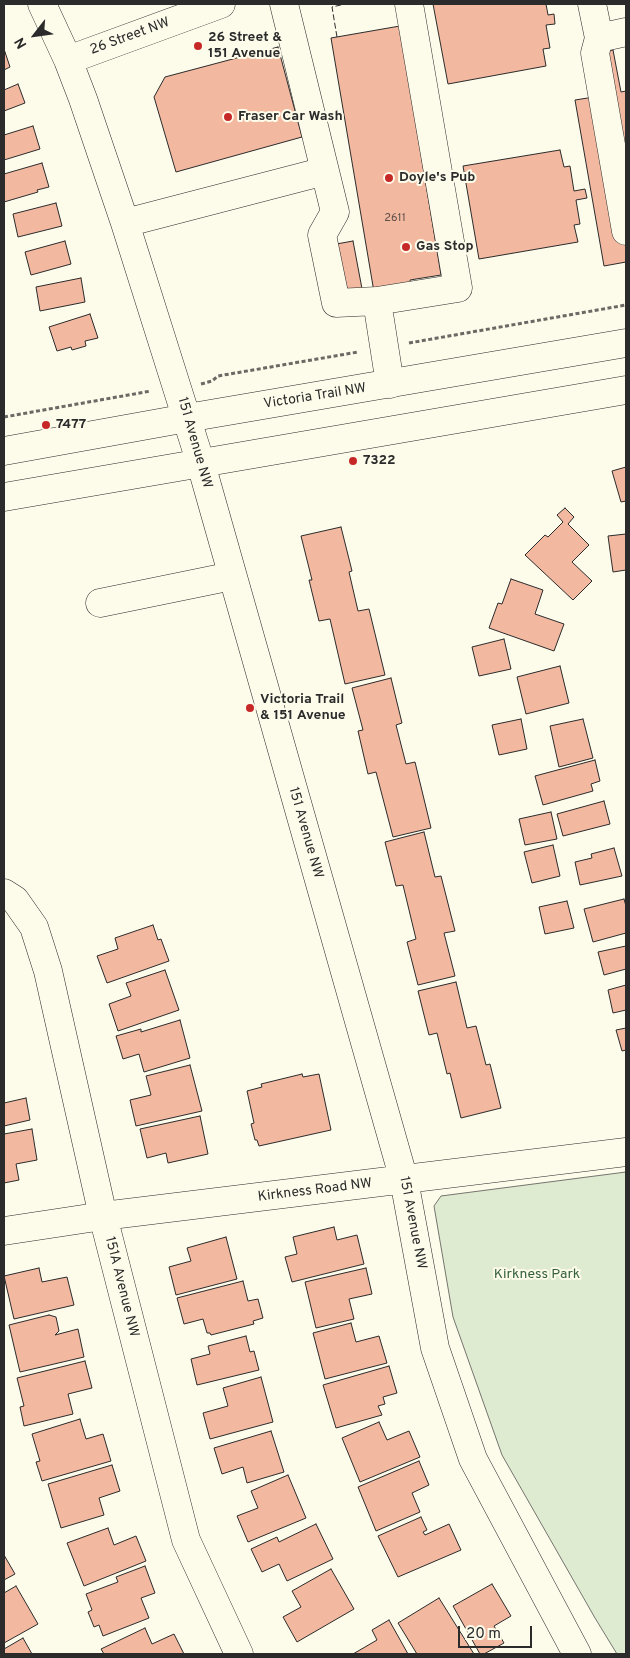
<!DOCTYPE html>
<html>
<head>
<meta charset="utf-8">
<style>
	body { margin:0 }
	#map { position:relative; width:630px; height:1658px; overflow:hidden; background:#fdfbea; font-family:Overpass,sans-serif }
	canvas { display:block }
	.frame { position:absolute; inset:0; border:5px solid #2b2b2b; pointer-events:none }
	.north { position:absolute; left:10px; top:10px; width:50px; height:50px; -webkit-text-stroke:4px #fdfbea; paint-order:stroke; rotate:240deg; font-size:14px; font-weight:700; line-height:20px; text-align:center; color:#2b2b2b }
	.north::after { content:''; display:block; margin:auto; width:18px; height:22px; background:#2b2b2b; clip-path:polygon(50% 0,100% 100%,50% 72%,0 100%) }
	.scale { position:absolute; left:458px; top:1626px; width:74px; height:22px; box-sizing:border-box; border:2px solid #2b2b2b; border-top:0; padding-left:6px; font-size:15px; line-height:18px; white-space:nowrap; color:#2b2b2b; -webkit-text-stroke:4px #fdfbea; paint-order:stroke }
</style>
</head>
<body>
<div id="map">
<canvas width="630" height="1658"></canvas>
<div class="frame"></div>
<div class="north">N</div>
<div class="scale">20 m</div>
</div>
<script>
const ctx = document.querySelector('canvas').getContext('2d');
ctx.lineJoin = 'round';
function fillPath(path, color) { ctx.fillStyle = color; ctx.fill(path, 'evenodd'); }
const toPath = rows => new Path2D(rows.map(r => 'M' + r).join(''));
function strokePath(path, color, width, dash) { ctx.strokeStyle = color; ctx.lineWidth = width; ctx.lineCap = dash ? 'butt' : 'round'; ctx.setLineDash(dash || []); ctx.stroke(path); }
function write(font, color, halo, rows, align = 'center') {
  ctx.font = font + ' Overpass,sans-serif'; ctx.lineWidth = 4; ctx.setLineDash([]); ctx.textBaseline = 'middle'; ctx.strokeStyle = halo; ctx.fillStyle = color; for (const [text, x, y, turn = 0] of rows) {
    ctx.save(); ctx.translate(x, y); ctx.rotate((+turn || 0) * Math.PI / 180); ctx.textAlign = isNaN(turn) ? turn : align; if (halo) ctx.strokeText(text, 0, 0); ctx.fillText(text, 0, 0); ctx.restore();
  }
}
const green = toPath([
	[626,1172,626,1654,617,1654,595,1618,502,1455,453,1317,434,1206,441,1196,626,1172]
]);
const building = toPath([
	[433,4,546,4,548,15,554,14,555,24,546,25,550,48,543,49,546,66,448,84,433,4],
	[400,26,441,275,410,280,411,286,374,292,331,38,400,26],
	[278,47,302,137,176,172,154,97,165,77,278,47],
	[4,49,10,67,4,70,4,49],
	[613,50,621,92,626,91,626,262,604,266,575,100,594,97,586,54,613,50],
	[18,84,25,103,4,111,4,90,18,84],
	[33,126,40,149,4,160,4,135,33,126],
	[560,150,564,167,570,166,574,191,585,189,587,198,576,200,580,224,574,225,578,242,479,259,463,166,560,150],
	[42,163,49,187,37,190,38,192,4,202,4,174,42,163],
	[56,203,62,226,18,237,13,214,56,203],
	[65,241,71,264,31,275,25,252,65,241],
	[353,241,363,294,341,299,331,245,353,241],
	[81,278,85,302,40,311,36,287,81,278],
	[90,314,98,338,85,341,86,346,72,350,71,347,57,351,49,327,90,314],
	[626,467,626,501,621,502,612,471,626,467],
	[565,508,574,517,568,524,589,545,572,562,592,581,573,600,525,555,545,535,548,537,563,522,557,515,565,508],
	[341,527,352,571,349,572,358,611,369,609,385,675,345,684,330,619,319,621,309,580,312,580,301,536,341,527],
	[626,534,626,570,613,572,608,536,626,534],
	[511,579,543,590,535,614,564,624,554,651,489,628,498,603,502,604,511,579],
	[504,639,511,669,479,676,472,647,504,639],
	[560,666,569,703,526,714,517,677,560,666],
	[391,678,402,723,396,725,406,764,415,762,431,828,393,837,376,772,368,774,358,731,363,730,352,688,391,678],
	[521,719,527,749,499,755,492,725,521,719],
	[583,719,593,758,559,767,550,726,583,719],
	[595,760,600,781,591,784,593,791,543,805,535,776,595,760],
	[604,801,610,824,563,836,557,814,604,801],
	[551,812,557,839,525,845,519,819,551,812],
	[424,832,435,877,441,876,455,931,444,933,455,976,418,985,407,942,416,939,403,885,396,886,385,842,424,832],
	[553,845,560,876,532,883,524,852,553,845],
	[614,848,622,876,580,885,575,862,592,858,591,854,614,848],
	[624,899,626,906,626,933,593,942,584,909,624,899],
	[567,901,574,928,545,934,539,907,567,901],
	[153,925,158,940,161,939,169,961,107,983,97,956,118,949,115,938,153,925],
	[626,946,626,969,604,975,598,952,626,946],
	[165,970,179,1010,118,1031,109,1004,131,996,126,983,165,970],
	[456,982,467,1028,476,1026,486,1065,490,1064,501,1108,461,1118,450,1073,447,1074,437,1033,429,1035,418,991,456,982],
	[626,985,626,1010,613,1013,608,990,626,985],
	[180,1020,190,1058,144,1072,139,1054,123,1059,116,1036,141,1029,141,1032,180,1020],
	[626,1028,626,1050,622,1051,616,1030,626,1028],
	[190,1065,202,1111,136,1126,130,1100,151,1095,146,1076,190,1065],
	[302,1074,303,1077,319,1074,331,1130,259,1146,257,1140,255,1140,251,1124,254,1123,247,1091,262,1087,261,1084,302,1074],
	[26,1098,30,1120,4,1126,4,1103,26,1098],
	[200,1116,208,1154,168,1163,166,1153,147,1158,140,1129,200,1116],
	[32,1129,37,1160,16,1164,19,1180,4,1183,4,1134,32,1129],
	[334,1227,337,1240,357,1235,364,1264,292,1282,285,1257,297,1254,293,1237,334,1227],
	[226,1237,237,1279,176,1295,169,1267,191,1261,187,1248,226,1237],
	[39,1268,42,1282,67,1277,74,1305,14,1319,4,1276,39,1268],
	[366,1268,372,1294,349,1299,354,1319,316,1328,305,1282,366,1268],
	[243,1281,248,1301,258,1299,263,1318,253,1321,254,1324,211,1335,210,1333,207,1333,203,1319,184,1324,177,1298,243,1281],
	[49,1315,56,1317,59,1331,55,1335,78,1329,84,1357,20,1372,9,1325,49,1315],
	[351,1323,356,1342,379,1336,387,1363,325,1379,313,1333,351,1323],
	[246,1336,250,1352,254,1351,259,1370,197,1385,191,1359,210,1354,208,1346,246,1336],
	[85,1361,92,1388,68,1394,73,1414,24,1426,20,1407,24,1406,17,1378,85,1361],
	[389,1366,397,1393,383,1397,385,1404,378,1406,382,1415,336,1428,323,1385,389,1366],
	[261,1377,273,1422,210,1439,203,1413,228,1406,223,1388,261,1377],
	[80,1419,86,1439,103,1434,111,1461,42,1481,36,1462,40,1461,32,1434,80,1419],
	[379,1422,387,1440,409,1431,420,1457,360,1482,342,1438,379,1422],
	[271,1431,284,1472,247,1483,243,1467,222,1474,214,1448,271,1431],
	[419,1461,429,1485,412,1493,420,1512,376,1531,358,1487,419,1461],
	[112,1465,120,1491,99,1498,104,1515,61,1528,48,1484,112,1465],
	[288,1475,306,1518,248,1542,237,1516,258,1508,251,1491,288,1475],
	[421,1517,427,1530,423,1532,425,1535,449,1524,461,1550,398,1577,378,1536,421,1517],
	[316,1524,333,1559,287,1581,279,1564,262,1572,251,1549,277,1537,279,1542,316,1524],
	[108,1528,114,1545,136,1536,146,1561,84,1586,67,1543,108,1528],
	[4,1555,15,1574,4,1580,4,1555],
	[145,1566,155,1593,141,1598,149,1618,103,1636,99,1625,94,1627,88,1612,92,1610,86,1594,118,1582,116,1577,145,1566],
	[331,1569,354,1609,297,1642,283,1617,301,1607,292,1591,331,1569],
	[492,1584,511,1616,494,1626,504,1643,484,1654,480,1654,453,1606,492,1584],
	[16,1586,38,1624,4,1643,4,1593,16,1586],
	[439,1598,474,1654,417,1654,398,1623,439,1598],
	[389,1620,408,1654,353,1654,377,1640,372,1630,389,1620],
	[145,1628,152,1644,174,1634,184,1654,104,1654,101,1649,145,1628],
	[23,1638,32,1654,4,1654,4,1649,23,1638]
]);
const path = toPath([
	[409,343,626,305],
	[201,384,212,381,218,376,358,352],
	[4,417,151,391]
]);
const minor = toPath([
	[42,4,68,60,83,99,125,223,201,464,404,1180,435,1348,473,1459,577,1654],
	[284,4,335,212,322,235,336,303,377,301,390,384],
	[592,4,599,38,626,32],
	[599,38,595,53,626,231],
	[68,60,221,4],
	[125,223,325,171],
	[377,301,458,288,409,4],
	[100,603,232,576],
	[4,893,15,900,34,927,48,971,103,1216,186,1540,239,1654],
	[4,1231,103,1216,626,1152]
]);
const major = toPath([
	[4,451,187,418,626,343],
	[4,497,626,390]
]);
const fence = toPath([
	[337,37,332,7,345,4]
]);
const markers = [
	[198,46,5,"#c62828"],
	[228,117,5,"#c62828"],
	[389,178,5,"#c62828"],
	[406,247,5,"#c62828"],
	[46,425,5,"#c62828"],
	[353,461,5,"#c62828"],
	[250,708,5,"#c62828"]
];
const numberNames = [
	["2611",395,219]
];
const streetNames = [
	["26 Street NW",130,37,-20],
	["Victoria Trail NW",315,397,-9],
	["151 Avenue NW",194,443,74],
	["151 Avenue NW",305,833,74],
	["Kirkness Road NW",315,1191,-7],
	["151 Avenue NW",412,1223,79],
	["151A Avenue NW",121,1287,76]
];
const poiNames = [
	["26 Street &",208,38],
	["151 Avenue",208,54],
	["Fraser Car Wash",238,117],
	["Doyle's Pub",399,178],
	["Gas Stop",416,247],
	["7477",56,425],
	["7322",363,461],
	["Victoria Trail",260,700],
	["& 151 Avenue",260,716]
];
const parkNames = [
	["Kirkness Park",537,1275]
];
fillPath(green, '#deebd1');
strokePath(green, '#74746e', 1);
fillPath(building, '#f2b8a0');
strokePath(building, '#2b2b2b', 1);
strokePath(minor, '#2b2b2b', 29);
strokePath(major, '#2b2b2b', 29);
strokePath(path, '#6a6964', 3, [4, 2.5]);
strokePath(minor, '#fdfbea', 28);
strokePath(major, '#fdfbea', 28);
strokePath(fence, '#2b2b2b', 1, [6, 2.5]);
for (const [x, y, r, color] of markers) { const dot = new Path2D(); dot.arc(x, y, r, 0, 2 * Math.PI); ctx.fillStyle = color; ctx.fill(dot); strokePath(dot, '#fdfbea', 2); }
write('11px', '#5d4e48', null, numberNames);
write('14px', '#2b2b2b', '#fdfbea', streetNames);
write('bold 14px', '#2b2b2b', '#fdfbea', poiNames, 'left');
write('14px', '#34623c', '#fdfbea', parkNames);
</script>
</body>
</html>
